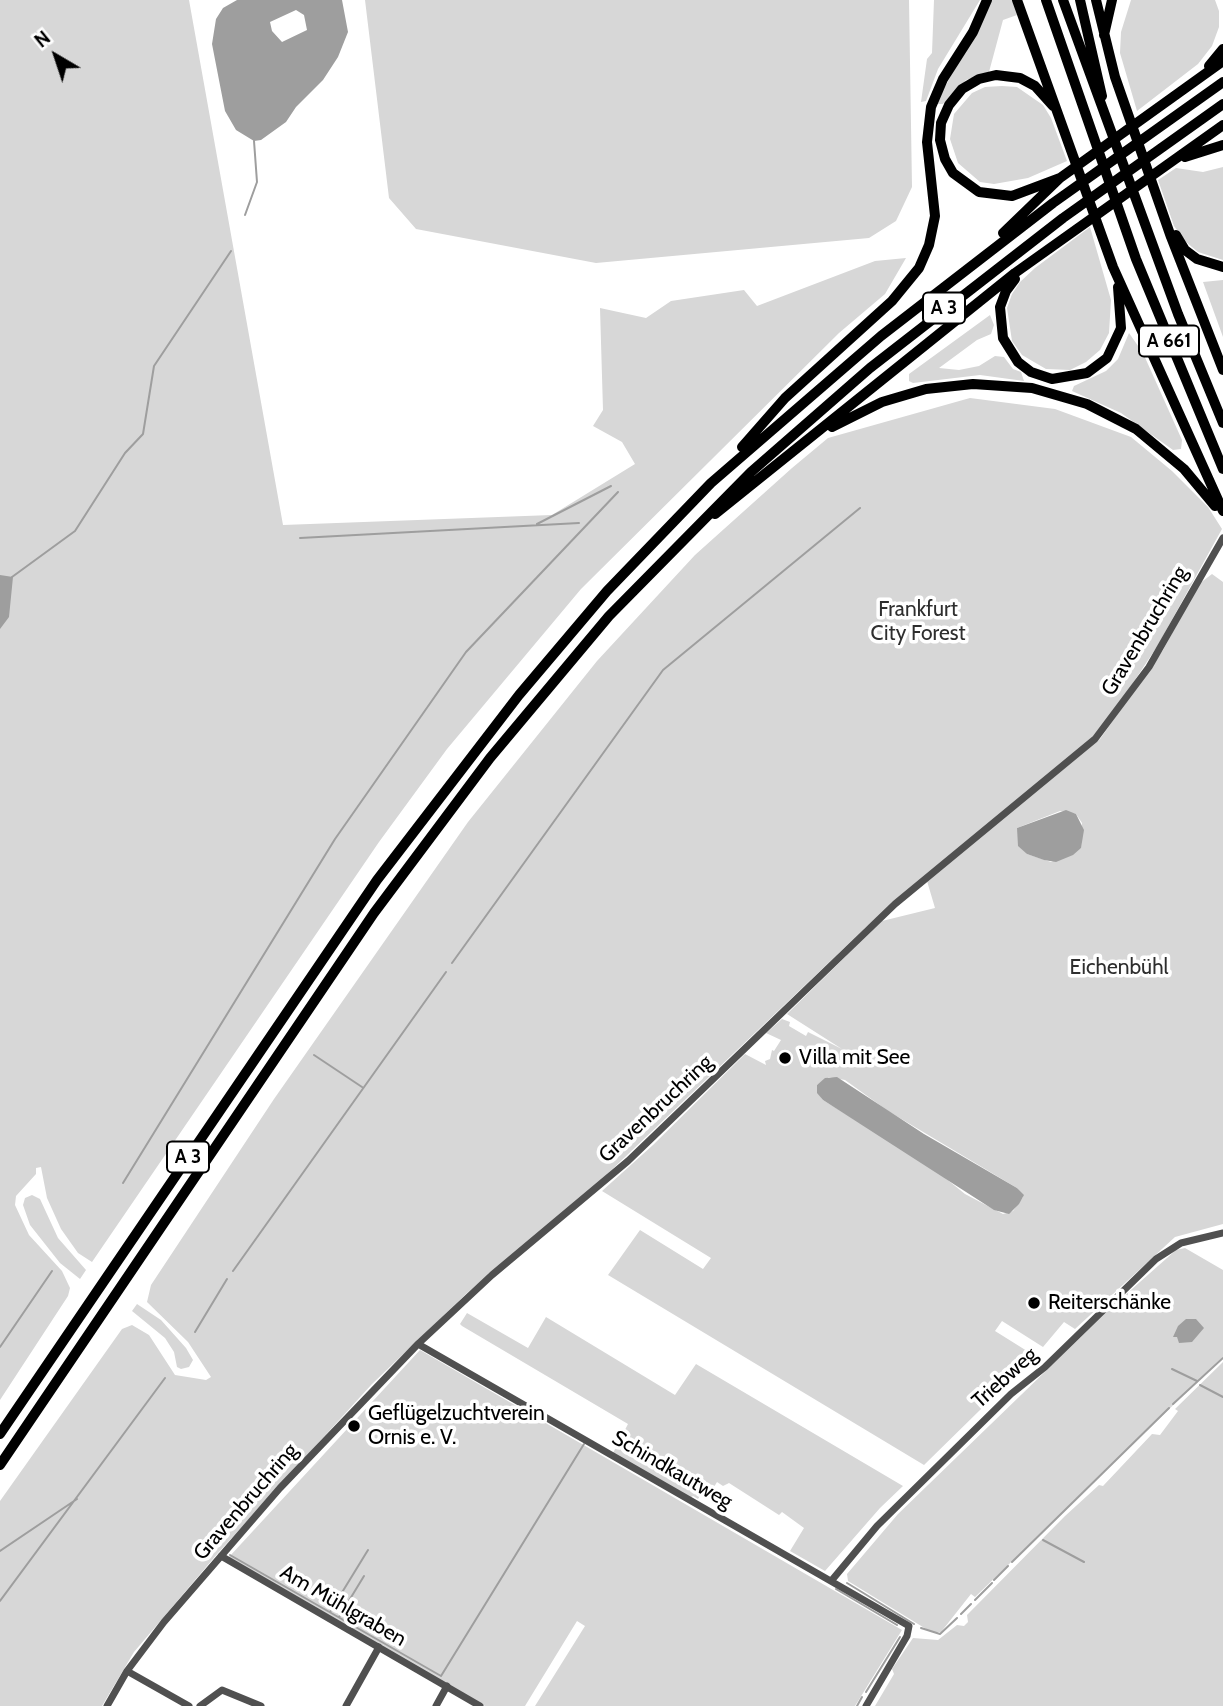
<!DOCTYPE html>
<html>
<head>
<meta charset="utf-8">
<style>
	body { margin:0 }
	#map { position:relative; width:1223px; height:1706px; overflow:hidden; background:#fff; font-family:Cabin,sans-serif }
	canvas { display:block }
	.north { position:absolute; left:21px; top:21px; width:70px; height:70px; -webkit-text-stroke:5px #fff; paint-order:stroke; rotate:321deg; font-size:19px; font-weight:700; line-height:28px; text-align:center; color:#000 }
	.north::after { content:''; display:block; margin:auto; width:24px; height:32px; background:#000; clip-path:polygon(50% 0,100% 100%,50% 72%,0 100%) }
</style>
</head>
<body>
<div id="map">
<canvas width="1223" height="1706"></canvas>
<div class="north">N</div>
</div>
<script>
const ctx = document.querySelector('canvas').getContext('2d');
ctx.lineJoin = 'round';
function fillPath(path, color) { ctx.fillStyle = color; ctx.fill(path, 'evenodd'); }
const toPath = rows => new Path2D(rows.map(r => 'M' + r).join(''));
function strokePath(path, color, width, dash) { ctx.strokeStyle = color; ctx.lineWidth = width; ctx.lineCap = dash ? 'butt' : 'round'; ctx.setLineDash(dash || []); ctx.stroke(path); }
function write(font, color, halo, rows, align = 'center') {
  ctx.font = font + ' Cabin,sans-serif'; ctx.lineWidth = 7; ctx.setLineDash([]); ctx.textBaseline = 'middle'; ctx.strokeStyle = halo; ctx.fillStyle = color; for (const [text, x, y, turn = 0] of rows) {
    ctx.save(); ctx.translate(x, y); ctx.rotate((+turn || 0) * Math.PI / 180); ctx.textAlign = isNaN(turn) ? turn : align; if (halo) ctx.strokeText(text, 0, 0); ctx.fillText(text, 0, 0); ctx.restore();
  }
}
const green = toPath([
	[0,0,189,0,283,525,552,515,635,464,622,442,593,426,603,410,600,308,646,318,671,301,744,290,757,306,875,261,906,258,885,294,839,333,581,589,447,749,379,842,92,1262,78,1253,61,1229,47,1198,41,1167,36,1168,36,1174,16,1196,15,1205,29,1235,62,1271,70,1288,68,1296,0,1400],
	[365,0,909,0,912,187,896,221,869,238,596,263,416,229,389,198],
	[934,0,980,0,938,69,926,101,921,102,927,59,932,53],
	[991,0,1012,0,1017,15,1003,20,989,72,966,80,943,104,936,104],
	[1131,0,1215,0,1219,11,1219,27,1212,46,1198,64,1137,111,1120,53,1121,32],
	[1002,86,1017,87,1043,105,1051,118,1067,161,1028,178,994,184,980,182,958,163,950,139,954,114,972,93,985,87],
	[1223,167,1223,260,1198,252,1186,242,1174,226,1158,180,1176,168,1203,172],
	[1090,227,1111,300,1109,333,1100,350,1086,362,1070,370,1046,369,1022,355,1012,341,1007,308,1012,294,1020,282,1035,268],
	[1223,280,1223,337,1203,282],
	[990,315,994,325,991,334,977,340,939,368,959,370,979,366,995,356,1004,357,1013,369,1021,372,1024,381,980,375,913,383,909,381,909,374],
	[1129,333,1143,353,1182,440,1181,449,1173,450,1121,413,1072,391,1074,386,1106,371,1118,359],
	[970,398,1055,409,1131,437,1172,471,1208,507,1222,529,1158,645,1121,701,1090,740,866,927,602,1179,467,1293,372,1384,218,1553,134,1652,102,1706,0,1706,0,1501,122,1329,132,1325,149,1335,175,1375,206,1380,211,1377,188,1342,147,1302,151,1285,274,1099,468,822,597,661,695,555,792,468,828,438],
	[1212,574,1223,582,1223,1224,1175,1237,1075,1329,1064,1322,1043,1347,1002,1321,995,1331,1035,1356,924,1465,608,1275,640,1230,703,1269,711,1258,602,1191,653,1145,745,1054,766,1065,765,1061,770,1059,772,1050,774,1051,781,1040,766,1033,782,1019,790,1022,789,1026,806,1036,808,1032,842,1049,787,1014,882,921,935,908,927,881,1100,739,1163,650,1199,584],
	[1060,811,1076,814,1082,823,1081,848,1051,862,1027,854,1017,828],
	[829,1077,845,1080,888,1111,1017,1188,1023,1197,1013,1211,1003,1214,965,1194,934,1169,823,1100,818,1093,817,1085],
	[32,1195,40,1199,58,1238,86,1270,80,1279,60,1263,30,1225,23,1205,25,1198],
	[1185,1248,1223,1270,1223,1357,975,1597,971,1594,941,1632,931,1632,848,1581,847,1574,898,1514,1114,1305,1176,1250],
	[137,1304,161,1320,186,1348,193,1360,189,1367,181,1369,177,1367,174,1352,165,1338,132,1311],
	[467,1313,528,1348,546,1317,675,1395,696,1364,903,1486,880,1508,825,1571,790,1551,804,1528,782,1512,779,1515,729,1483,723,1486,717,1482,711,1492,705,1488,698,1499,693,1496,690,1498,613,1453,628,1424,462,1326,460,1324],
	[420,1350,902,1630,855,1706,535,1706,585,1626,577,1621,525,1706,485,1706,229,1557],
	[1223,1362,1223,1706,875,1706,894,1674,892,1669,913,1638,938,1640,957,1625,964,1626,968,1622,967,1615,1065,1516,1099,1485,1103,1486,1152,1434,1160,1435,1178,1411,1175,1409]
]);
const water = toPath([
	[237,0,342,0,348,32,338,57,323,80,296,107,286,122,261,140,254,141,236,130,225,111,212,44,216,19,223,8],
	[296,10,304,15,307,30,282,42,272,31,270,22],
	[0,575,13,577,9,617,0,629],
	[1066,810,1076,814,1084,830,1081,848,1073,855,1056,862,1044,860,1027,854,1018,846,1017,828],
	[837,1077,924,1134,1017,1188,1024,1195,1019,1204,1009,1214,994,1210,823,1100,817,1093,817,1085,825,1078],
	[1186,1319,1196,1319,1204,1328,1192,1342,1179,1343,1177,1337,1173,1337,1178,1326]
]);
const stream = toPath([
	[245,215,257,182,254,141],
	[537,524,611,486],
	[300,538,579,523],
	[12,577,75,531,125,453,143,434,154,366,231,251],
	[452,963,663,670,860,508],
	[314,1055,362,1087],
	[123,1183,335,839,445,682,466,652,618,492],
	[233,1271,446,972],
	[195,1332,227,1279],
	[0,1347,52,1271],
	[1172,1369,1197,1381],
	[1200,1385,1223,1397],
	[1173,1404,1223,1358],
	[1043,1540,1084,1562],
	[0,1551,77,1499],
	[230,1555,441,1676,584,1444],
	[1012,1562,1169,1408],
	[994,1580,1008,1566],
	[847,1583,914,1624],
	[836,1589,897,1625],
	[975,1600,992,1583],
	[0,1601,165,1378],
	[330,1612,368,1550],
	[961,1614,971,1604],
	[339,1617,364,1576],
	[921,1628,940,1634,957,1618],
	[866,1692,900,1637],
	[857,1706,862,1697]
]);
const minor = toPath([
	[418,1344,909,1626,907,1636,866,1706],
	[221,1556,480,1706],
	[832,1580,877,1526,1011,1394,1045,1367,1156,1259,1181,1243,1223,1233],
	[127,1671,189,1706],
	[107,1706,127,1671,164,1622,280,1488,418,1344,492,1275,628,1161,895,904,1095,739,1149,667,1223,538],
	[200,1706,222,1690,261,1706],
	[346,1706,379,1647],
	[436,1706,447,1686]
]);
const highway = toPath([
	[1017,0,1113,267,1223,511],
	[1046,0,1136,259,1223,469],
	[1063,0,1178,314,1223,423],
	[1080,0,1102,96],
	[1096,0,1115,77,1171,237,1223,370],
	[1104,35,1112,0],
	[1209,66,1223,49],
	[1053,106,1035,86,1020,78,996,75,979,79,962,89,949,105,941,123,940,140,945,159,953,173,979,192,1012,196,1060,178],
	[1185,157,1223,145],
	[1003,233,1060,178,1223,61],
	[1176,235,1185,250,1197,259,1223,267],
	[1015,279,1006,291,1000,307,1003,338,1018,362,1031,372,1052,379,1087,373,1107,358,1121,328,1118,287],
	[832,427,882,402,926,389,973,384,1032,388,1087,404,1136,429,1184,469,1215,506],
	[742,447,785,398,892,301,919,268,929,245,935,216,927,142,931,107,943,79,973,32,987,0],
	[715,514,1015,273,1223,125],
	[0,1434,377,880,519,695,607,591,711,483,881,336,1053,203,1223,82],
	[0,1465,374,913,490,758,609,616,751,472,870,368,1063,218,1223,104]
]);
const markers = [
	[785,1058,7,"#000"],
	[1034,1303,7,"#000"],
	[354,1426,7,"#000"]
];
const shields = [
	[944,308,42],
	[1169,341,60],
	[188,1157,42]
];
const shieldNames = [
	["A 3",944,308],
	["A 661",1169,341],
	["A 3",188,1157]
];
const parkNames = [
	["Frankfurt",918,610],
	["City Forest",918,634],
	["Eichenbühl",1119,968]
];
const streetNames = [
	["Gravenbruchring",1145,631,-59],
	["Gravenbruchring",656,1109,-43],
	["Triebweg",1005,1378,-42],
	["Schindkautweg",672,1470,30],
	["Gravenbruchring",246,1502,-49],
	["Am Mühlgraben",343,1606,30]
];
const poiNames = [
	["Villa mit See",799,1058],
	["Reiterschänke",1048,1303],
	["Geflügelzuchtverein",368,1414],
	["Ornis e. V.",368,1438]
];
fillPath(green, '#d7d7d7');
fillPath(water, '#9e9e9e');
strokePath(stream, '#9e9e9e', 2);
strokePath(minor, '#505050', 7);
strokePath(highway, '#000', 10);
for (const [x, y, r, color] of markers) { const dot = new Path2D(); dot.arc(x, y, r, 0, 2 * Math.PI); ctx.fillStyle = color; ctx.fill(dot); strokePath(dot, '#fff', 2.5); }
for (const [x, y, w] of shields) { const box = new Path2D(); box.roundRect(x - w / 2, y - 15.5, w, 31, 5); ctx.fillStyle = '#fff'; ctx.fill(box); strokePath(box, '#000', 2); }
write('bold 19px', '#000', null, shieldNames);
write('21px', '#2e2e2e', '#fff', parkNames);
write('21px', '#000', '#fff', streetNames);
write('21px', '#000', '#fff', poiNames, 'left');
</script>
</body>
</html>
